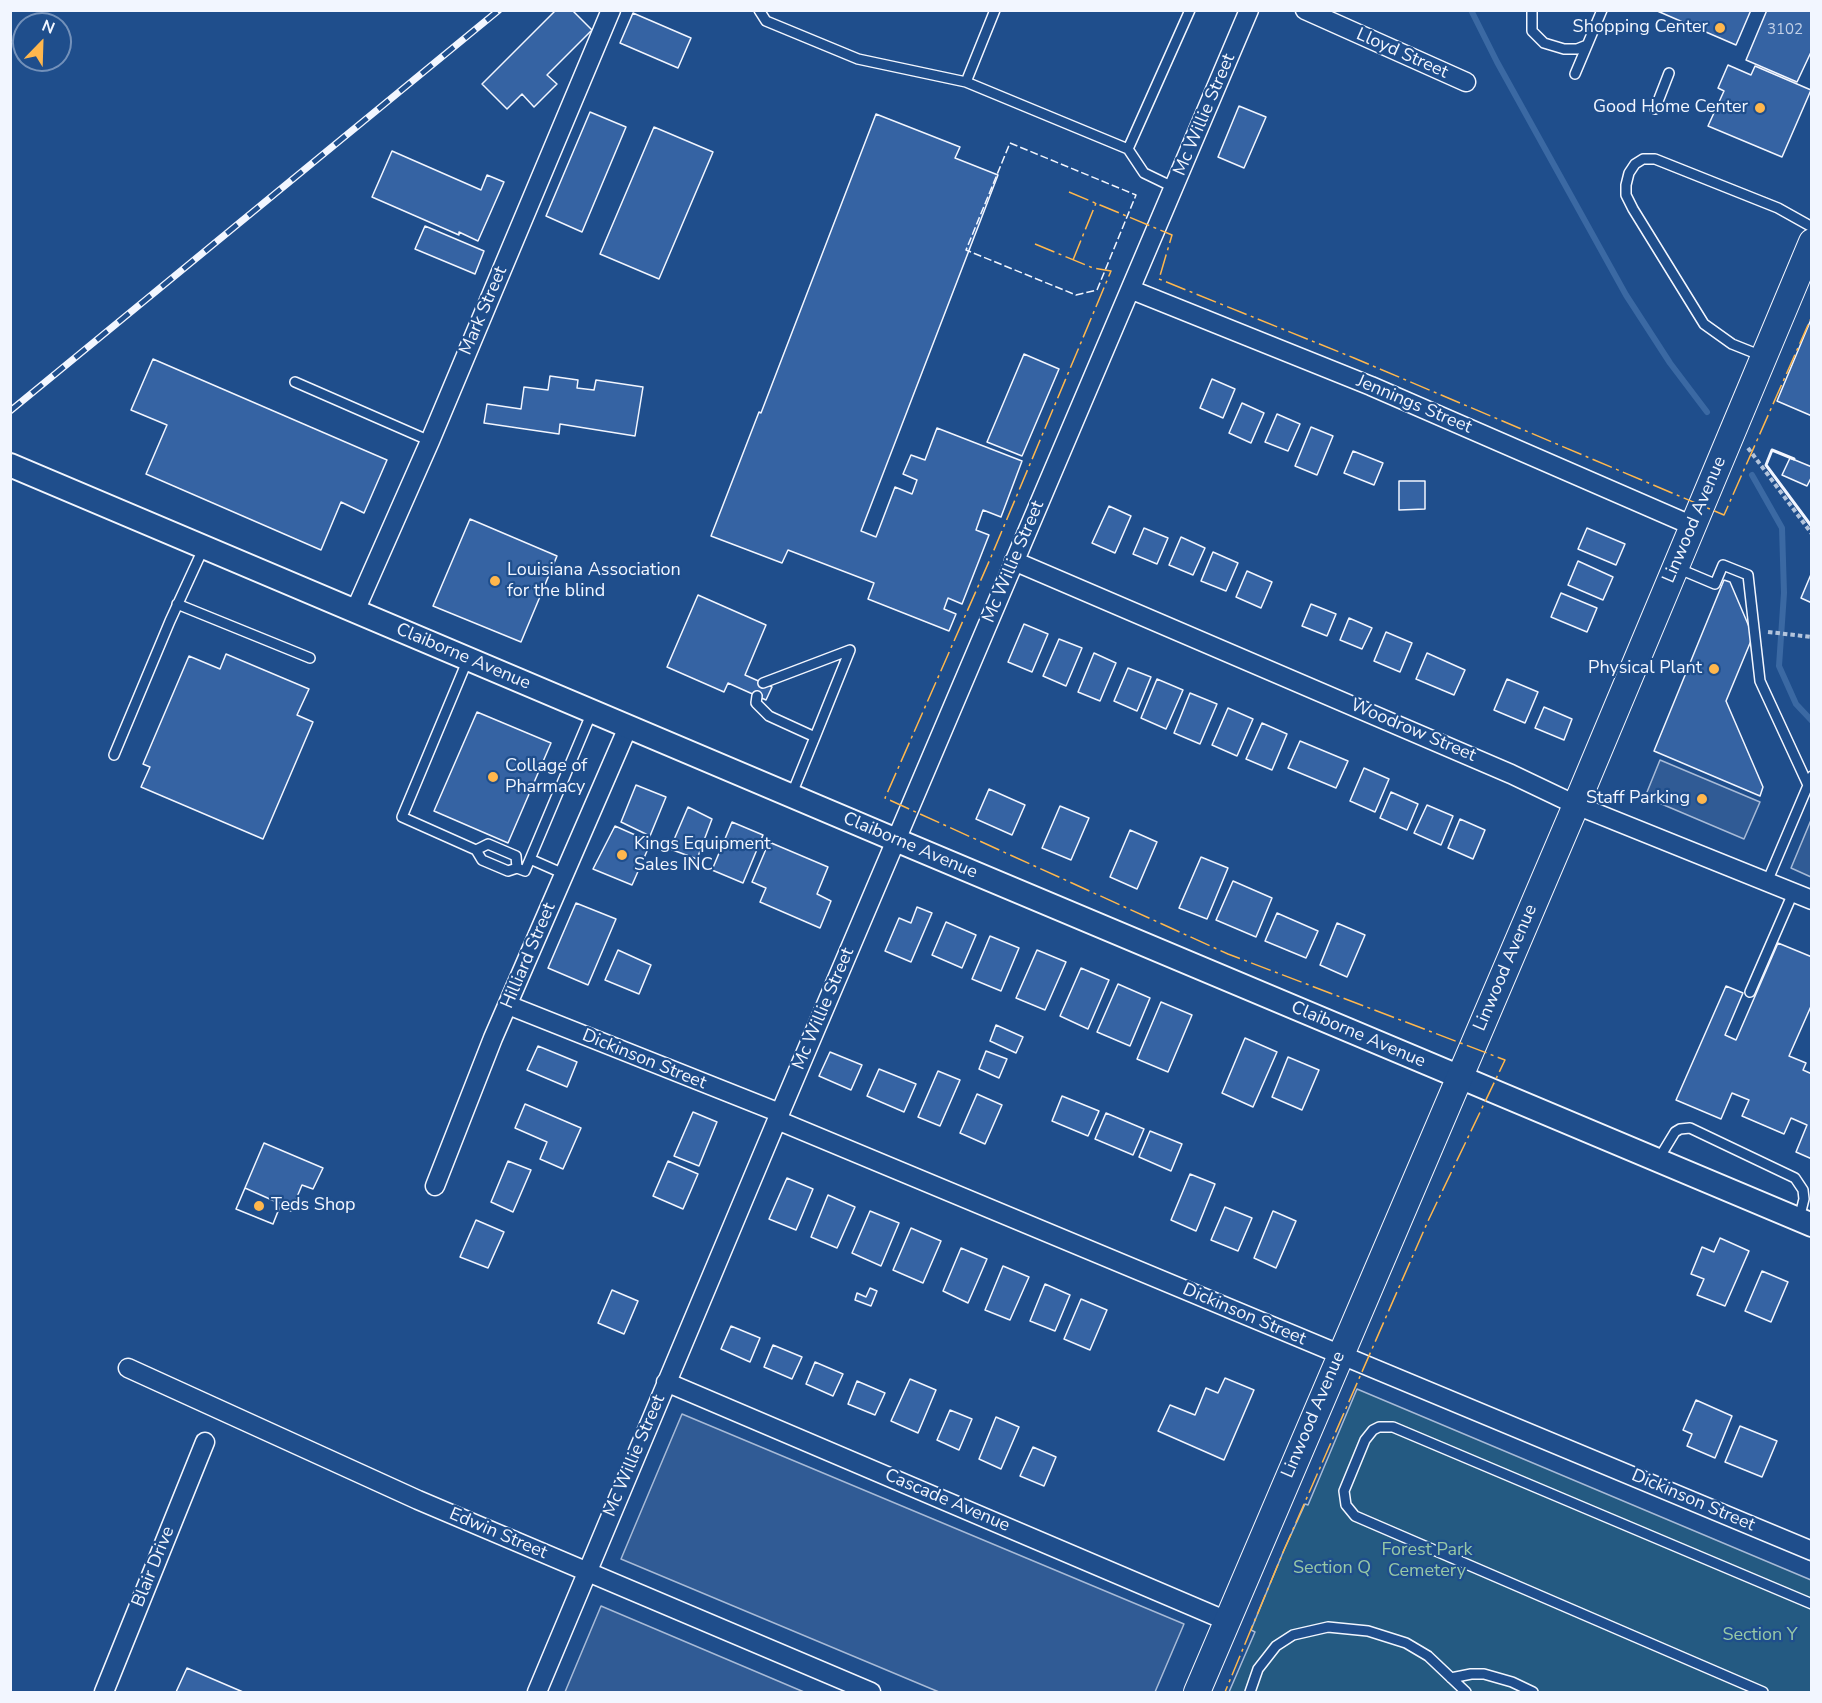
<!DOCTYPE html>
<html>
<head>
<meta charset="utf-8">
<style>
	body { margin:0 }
	#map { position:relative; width:1822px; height:1703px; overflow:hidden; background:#1f4e8c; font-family:"Nunito Sans",sans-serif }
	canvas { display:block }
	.frame { position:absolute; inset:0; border:12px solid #f2f6ff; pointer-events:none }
	.north { position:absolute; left:12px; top:12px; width:60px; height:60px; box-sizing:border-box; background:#1f4e8c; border:2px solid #7391ba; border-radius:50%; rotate:23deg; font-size:16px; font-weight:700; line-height:24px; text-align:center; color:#f2f6ff }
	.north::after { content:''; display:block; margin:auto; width:21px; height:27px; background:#ffb74d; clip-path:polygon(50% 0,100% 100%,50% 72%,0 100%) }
</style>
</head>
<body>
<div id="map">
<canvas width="1822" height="1703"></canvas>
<div class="frame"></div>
<div class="north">N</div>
</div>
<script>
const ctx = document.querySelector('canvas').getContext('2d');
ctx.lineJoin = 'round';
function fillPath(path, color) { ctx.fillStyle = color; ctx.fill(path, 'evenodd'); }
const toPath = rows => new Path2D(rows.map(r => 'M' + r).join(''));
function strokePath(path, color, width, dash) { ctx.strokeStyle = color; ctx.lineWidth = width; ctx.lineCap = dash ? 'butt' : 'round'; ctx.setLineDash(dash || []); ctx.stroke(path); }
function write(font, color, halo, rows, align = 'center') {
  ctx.font = font + ' "Nunito Sans",sans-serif'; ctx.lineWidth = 4.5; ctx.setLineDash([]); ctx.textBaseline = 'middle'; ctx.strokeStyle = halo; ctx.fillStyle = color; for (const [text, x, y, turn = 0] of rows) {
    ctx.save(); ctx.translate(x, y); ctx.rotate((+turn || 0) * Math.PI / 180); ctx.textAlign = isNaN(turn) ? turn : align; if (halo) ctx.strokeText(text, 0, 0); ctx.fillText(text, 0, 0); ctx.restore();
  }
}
const green = toPath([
	[1357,1389,1811,1580,1811,1692,1229,1692,1255,1632,1251,1630,1284,1550,1305,1504,1308,1505,1357,1389]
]);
const parking = toPath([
	[1660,760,1760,802,1744,839,1645,797,1660,760],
	[1811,820,1811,877,1791,868,1811,820],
	[682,1414,1184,1624,1155,1692,939,1692,621,1559,682,1414],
	[601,1606,804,1692,565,1692,601,1606]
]);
const stream = toPath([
	[1471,10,1497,62,1626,295,1670,363,1707,412],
	[1752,475,1782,528,1784,593,1779,666,1796,704,1812,721]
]);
const building = toPath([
	[556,10,572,10,592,30,547,75,557,84,534,107,522,94,507,109,482,84,556,10],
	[1655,10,1751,10,1736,45,1655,10],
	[1767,10,1812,10,1812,50,1797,82,1746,60,1767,10],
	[633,13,691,38,678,68,620,43,633,13],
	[1728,65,1751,75,1755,66,1811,90,1782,157,1708,126,1724,91,1718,88,1728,65],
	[1239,106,1266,117,1244,168,1218,157,1239,106],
	[590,112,626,127,582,232,546,216,590,112],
	[876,114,960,147,955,158,998,175,861,531,876,537,895,487,912,494,917,480,903,474,911,455,925,460,937,428,1022,461,1001,517,983,510,976,530,989,535,962,604,948,598,944,609,956,614,949,631,868,599,874,583,788,550,782,563,711,536,759,412,761,413,876,114],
	[654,127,713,152,659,279,600,254,654,127],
	[392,151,481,190,487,175,504,182,478,241,459,232,459,235,372,197,392,151],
	[425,226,484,251,475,274,415,249,425,226],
	[1812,317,1812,416,1777,401,1812,317],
	[1024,354,1059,369,1022,456,987,442,1024,354],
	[153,359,387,460,364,513,341,502,321,550,146,474,167,425,131,410,153,359],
	[550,376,578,380,577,388,594,390,596,380,643,387,635,436,560,424,559,434,484,423,487,404,521,409,524,387,548,390,550,376],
	[1212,379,1235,389,1223,418,1200,408,1212,379],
	[1242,403,1264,413,1251,443,1229,433,1242,403],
	[1277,414,1300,424,1288,451,1265,442,1277,414],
	[1311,427,1333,436,1317,475,1295,466,1311,427],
	[1353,451,1383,463,1374,485,1344,473,1353,451],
	[1790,458,1812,467,1812,476,1807,486,1782,475,1790,458],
	[1399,481,1425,481,1425,509,1399,510,1399,481],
	[1109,506,1131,516,1115,553,1092,543,1109,506],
	[470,519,557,556,521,642,433,606,470,519],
	[1144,528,1168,538,1157,564,1133,554,1144,528],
	[1587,528,1625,544,1616,565,1578,549,1587,528],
	[1181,537,1205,548,1193,575,1169,565,1181,537],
	[1213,552,1238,563,1226,591,1201,581,1213,552],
	[1578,561,1613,577,1603,600,1568,585,1578,561],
	[1247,571,1272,582,1261,608,1236,597,1247,571],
	[1812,572,1812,603,1801,598,1812,572],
	[1724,580,1730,582,1753,636,1726,701,1763,787,1760,796,1654,751,1724,580],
	[1561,593,1597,608,1587,632,1551,617,1561,593],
	[698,595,766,625,745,675,772,687,766,700,728,683,724,692,667,667,698,595],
	[1311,604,1336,614,1327,636,1302,626,1311,604],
	[1349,618,1372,628,1362,649,1340,640,1349,618],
	[1024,624,1048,634,1032,672,1008,662,1024,624],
	[1386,632,1412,643,1400,672,1374,661,1386,632],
	[1059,639,1082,648,1066,686,1043,676,1059,639],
	[1094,653,1116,663,1100,701,1078,692,1094,653],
	[1427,653,1465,670,1454,695,1416,679,1427,653],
	[226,654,309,689,297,715,313,722,263,839,141,787,150,767,143,764,189,656,220,669,226,654],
	[1128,668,1151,677,1137,711,1114,701,1128,668],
	[1157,679,1183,690,1166,729,1141,718,1157,679],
	[1507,679,1538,692,1525,723,1494,710,1507,679],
	[1190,693,1217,704,1200,744,1174,733,1190,693],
	[1544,707,1572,719,1564,740,1535,728,1544,707],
	[1228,708,1253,719,1237,756,1212,745,1228,708],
	[477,712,551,743,508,843,434,811,477,712],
	[1262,723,1287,734,1272,770,1246,759,1262,723],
	[1300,741,1348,761,1336,788,1288,768,1300,741],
	[1364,768,1389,779,1375,812,1350,801,1364,768],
	[636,785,666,797,650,836,621,822,636,785],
	[989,789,1025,805,1012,835,976,819,989,789],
	[1391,792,1418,804,1407,830,1380,818,1391,792],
	[1427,805,1453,816,1441,845,1414,833,1427,805],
	[1060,806,1089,818,1071,860,1042,848,1060,806],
	[688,807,712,819,697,859,670,849,688,807],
	[1460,819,1485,830,1473,859,1448,848,1460,819],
	[732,822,763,835,743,883,712,870,732,822],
	[615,826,651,842,632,885,593,869,615,826],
	[1130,830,1157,842,1137,889,1110,877,1130,830],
	[769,842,828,867,817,894,831,901,820,928,760,902,766,888,752,882,769,842],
	[1201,857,1228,868,1207,919,1179,908,1201,857],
	[1233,881,1272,898,1256,937,1216,920,1233,881],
	[576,903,616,919,588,985,548,968,576,903],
	[917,907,932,913,911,962,885,951,899,918,911,923,917,907],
	[1277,913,1318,931,1306,958,1265,941,1277,913],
	[946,922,976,935,962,968,932,955,946,922],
	[1337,923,1365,935,1347,977,1320,965,1337,923],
	[990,936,1019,948,1001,991,972,979,990,936],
	[1778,943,1812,957,1812,1004,1789,1056,1806,1063,1803,1070,1812,1074,1812,1159,1796,1152,1807,1125,1791,1118,1784,1134,1742,1116,1749,1100,1732,1093,1721,1119,1676,1100,1726,986,1743,993,1725,1035,1736,1040,1778,943],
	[618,950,651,965,639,994,605,980,618,950],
	[1037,950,1066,962,1045,1010,1016,998,1037,950],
	[1081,968,1109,980,1088,1029,1060,1016,1081,968],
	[1118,984,1150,998,1130,1046,1097,1032,1118,984],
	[1161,1002,1192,1015,1168,1072,1137,1059,1161,1002],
	[996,1025,1023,1037,1016,1053,990,1041,996,1025],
	[1245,1038,1277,1052,1253,1107,1222,1093,1245,1038],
	[538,1046,577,1062,567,1087,527,1070,538,1046],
	[986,1051,1007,1059,999,1078,979,1069,986,1051],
	[830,1052,862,1065,851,1090,819,1076,830,1052],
	[1288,1057,1319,1070,1302,1110,1272,1097,1288,1057],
	[879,1069,916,1084,904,1112,867,1096,879,1069],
	[938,1071,960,1080,940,1126,918,1117,938,1071],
	[977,1094,1002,1105,985,1144,960,1133,977,1094],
	[1062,1096,1099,1111,1088,1136,1052,1121,1062,1096],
	[525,1104,581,1128,563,1169,540,1159,547,1142,515,1128,525,1104],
	[693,1112,717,1122,699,1166,674,1156,693,1112],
	[1106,1113,1144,1129,1133,1155,1095,1139,1106,1113],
	[1150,1131,1182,1144,1171,1171,1139,1157,1150,1131],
	[264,1143,323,1168,313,1189,302,1185,291,1211,280,1206,273,1224,236,1209,264,1143],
	[508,1161,531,1170,513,1212,491,1202,508,1161],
	[668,1161,698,1174,683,1209,653,1196,668,1161],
	[1190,1174,1215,1184,1196,1231,1171,1220,1190,1174],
	[787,1178,813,1189,796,1230,769,1219,787,1178],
	[245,1188,281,1204,273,1224,236,1209,245,1188],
	[828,1195,855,1207,837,1248,811,1237,828,1195],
	[1225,1207,1252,1218,1238,1251,1211,1240,1225,1207],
	[870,1211,899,1223,881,1266,852,1253,870,1211],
	[1273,1211,1296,1221,1276,1268,1254,1258,1273,1211],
	[476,1220,504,1232,488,1268,460,1257,476,1220],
	[911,1228,941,1241,923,1283,893,1270,911,1228],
	[1720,1238,1749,1251,1725,1306,1697,1295,1704,1279,1691,1274,1702,1247,1714,1252,1720,1238],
	[961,1248,987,1259,968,1303,943,1291,961,1248],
	[1003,1266,1029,1277,1010,1320,985,1310,1003,1266],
	[1762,1271,1788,1282,1771,1322,1745,1311,1762,1271],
	[1045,1284,1070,1295,1055,1331,1030,1321,1045,1284],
	[870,1288,877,1291,871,1306,855,1300,857,1293,866,1297,870,1288],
	[612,1290,638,1301,624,1334,598,1323,612,1290],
	[1081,1299,1107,1310,1090,1350,1064,1339,1081,1299],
	[731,1326,760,1338,750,1362,721,1349,731,1326],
	[773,1345,802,1357,792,1379,764,1367,773,1345],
	[815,1362,843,1374,833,1396,806,1384,815,1362],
	[1225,1378,1254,1390,1224,1460,1158,1431,1170,1405,1195,1415,1206,1388,1218,1393,1225,1378],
	[910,1379,936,1390,918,1433,891,1421,910,1379],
	[857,1381,885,1393,875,1415,848,1404,857,1381],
	[1696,1400,1732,1416,1715,1458,1687,1446,1692,1434,1683,1430,1696,1400],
	[950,1410,972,1419,959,1450,937,1440,950,1410],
	[996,1417,1019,1427,1001,1469,979,1459,996,1417],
	[1740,1426,1777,1441,1762,1477,1725,1462,1740,1426],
	[1033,1447,1056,1457,1044,1486,1020,1476,1033,1447],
	[187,1668,243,1692,176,1692,187,1668]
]);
const path = toPath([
	[1748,448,1812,534],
	[1768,632,1812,637]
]);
const service = toPath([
	[759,10,766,21,858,59,966,82],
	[995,10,966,82,1128,149,1190,10],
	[1532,10,1532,31,1544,43,1564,49,1577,49,1587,45],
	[1575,74,1602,10],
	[1655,109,1669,73],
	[1128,149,1144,173,1173,187],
	[1762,356,1732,344,1704,324,1633,209,1626,195,1626,185,1629,173,1635,164,1643,159,1655,159,1778,208,1812,227],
	[295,382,430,441],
	[1677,568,1715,584,1723,565,1748,575,1760,681,1808,785],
	[177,604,310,658],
	[468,659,402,817,476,850],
	[763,683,850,650,815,737],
	[757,696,756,703,769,716,815,737,791,796],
	[114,755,170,621,204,547],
	[530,859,564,874],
	[517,868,516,856,488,844,476,850,482,860,508,871,517,868,525,871,592,712],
	[1767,882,1812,776],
	[1750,992,1793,893],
	[1658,1160,1675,1132,1680,1129,1690,1128,1795,1178,1803,1190,1804,1199,1799,1219],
	[1451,1678,1471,1674,1484,1674,1512,1682,1533,1692],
	[1250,1692,1258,1669,1276,1646,1293,1635,1328,1627,1368,1631,1406,1643,1428,1656,1466,1692],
	[1763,1692,1355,1516,1346,1505,1344,1491,1365,1440,1373,1430,1379,1427,1393,1427,1812,1604]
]);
const minor = toPath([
	[1305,10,1466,82],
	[1132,290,1371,386,1693,526],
	[1014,561,1511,774,1576,805,1812,900],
	[355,611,430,441,611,10],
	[508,1005,780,1113],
	[777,1120,1812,1551],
	[435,1186,493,1038,628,727],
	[128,1368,418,1500,871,1692],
	[666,1382,1227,1621],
	[104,1692,205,1442],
	[537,1692,777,1120,1249,10]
]);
const tertiary = toPath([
	[10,465,896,840,1812,1225]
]);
const secondary = toPath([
	[1197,1692,1576,805,1812,242]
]);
const rail = toPath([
	[10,411,499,10]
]);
const fence = toPath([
	[1010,143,1136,195,1097,290,1076,295,966,250,1010,143]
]);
const wall = toPath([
	[1794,459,1772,450,1766,465,1812,527]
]);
const power = toPath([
	[1069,192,1172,235,1159,279,1354,358,1724,515,1812,316],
	[1035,244,1093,268,1111,271,991,557,885,798,1228,954,1505,1060,1428,1221,1284,1550,1225,1692],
	[1073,260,1096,203]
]);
const markers = [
	[1720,28,6,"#ffb74d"],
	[1760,108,6,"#ffb74d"],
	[495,581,6,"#ffb74d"],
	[1714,669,6,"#ffb74d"],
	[493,777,6,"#ffb74d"],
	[1702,799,6,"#ffb74d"],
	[622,855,6,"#ffb74d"],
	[259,1206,6,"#ffb74d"]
];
const numberNames = [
	["3102",1785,30]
];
const poiNames = [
	["Shopping Center",1708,28],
	["Good Home Center",1748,108],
	["Louisiana Association",507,571,"left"],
	["for the blind",507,592,"left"],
	["Physical Plant",1702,669],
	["Collage of",505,767,"left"],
	["Pharmacy",505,788,"left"],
	["Staff Parking",1690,799],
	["Kings Equipment",634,845,"left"],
	["Sales INC",634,866,"left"],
	["Teds Shop",271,1206,"left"]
];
const streetNames = [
	["Lloyd Street",1402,54,24],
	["Mc Willie Street",1205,115,-67],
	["Mark Street",484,311,-67],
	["Jennings Street",1414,405,23],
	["Linwood Avenue",1695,520,-67],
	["Mc Willie Street",1014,562,-67],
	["Claiborne Avenue",463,657,23],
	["Woodrow Street",1413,731,23],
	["Claiborne Avenue",910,846,23],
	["Hilliard Street",529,956,-67],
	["Linwood Avenue",1506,968,-67],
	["Mc Willie Street",824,1009,-67],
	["Claiborne Avenue",1358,1035,23],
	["Dickinson Street",644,1060,22],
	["Dickinson Street",1244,1315,23],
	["Linwood Avenue",1314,1415,-67],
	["Mc Willie Street",635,1456,-67],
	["Cascade Avenue",947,1501,23],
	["Dickinson Street",1693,1501,23],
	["Edwin Street",498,1534,23],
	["Blair Drive",154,1567,-68]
];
const parkNames = [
	["Forest Park",1427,1551],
	["Cemetery",1427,1572],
	["Section Q",1332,1569],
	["Section Y",1760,1636]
];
fillPath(green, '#245a82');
strokePath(green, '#a8bbd7', 1.5);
fillPath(parking, '#305b95');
strokePath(parking, '#a8bbd7', 1.5);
strokePath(stream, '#3b69a3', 6);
fillPath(building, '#3563a3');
strokePath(building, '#f2f6ff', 1.5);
strokePath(service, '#f2f6ff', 12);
strokePath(minor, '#f2f6ff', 21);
strokePath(tertiary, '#f2f6ff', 26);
strokePath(secondary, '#f2f6ff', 28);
strokePath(path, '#b3c4dc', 4, [4.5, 3]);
strokePath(service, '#1f4e8c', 9);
strokePath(minor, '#1f4e8c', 18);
strokePath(tertiary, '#1f4e8c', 22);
strokePath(secondary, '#1f4e8c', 26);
strokePath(rail, '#f2f6ff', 7);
strokePath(rail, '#1f4e8c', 4.5, [14]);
strokePath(fence, '#f2f6ff', 1.5, [8, 3]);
strokePath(wall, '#f2f6ff', 3);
strokePath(power, '#ffb74d', 1.5, [21, 4.5, 3, 4.5]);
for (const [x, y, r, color] of markers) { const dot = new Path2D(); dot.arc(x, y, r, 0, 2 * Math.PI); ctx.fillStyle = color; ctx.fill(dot); strokePath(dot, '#1f4e8c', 2); }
write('15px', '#c3d1e8', null, numberNames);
write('18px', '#f2f6ff', '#1f4e8c', poiNames, 'right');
write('18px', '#f2f6ff', '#1f4e8c', streetNames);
write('18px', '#97c8a6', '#1f4e8c', parkNames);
</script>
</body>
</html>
